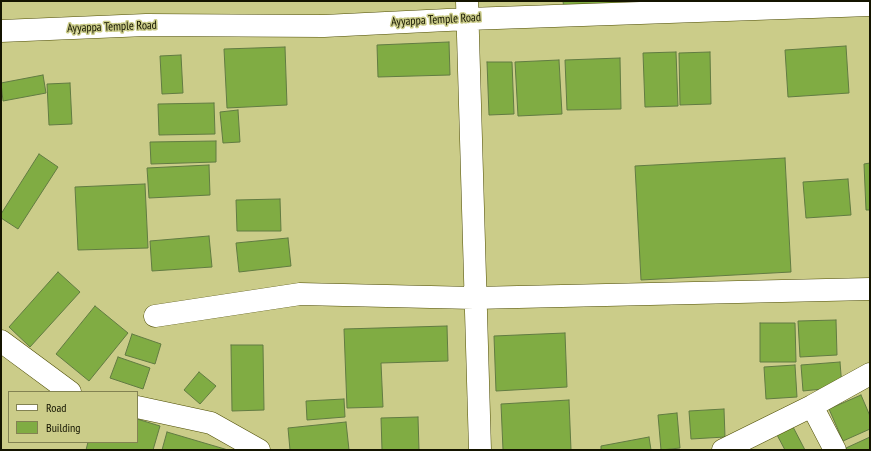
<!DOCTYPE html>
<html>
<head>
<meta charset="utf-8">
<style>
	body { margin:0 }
	#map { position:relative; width:871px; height:451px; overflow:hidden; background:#cbcc89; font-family:"PT Sans Narrow",sans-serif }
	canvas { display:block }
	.frame { position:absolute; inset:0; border:2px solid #141400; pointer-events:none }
	.legend { position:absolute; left:8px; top:391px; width:130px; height:52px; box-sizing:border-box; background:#cbcc89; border:1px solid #828252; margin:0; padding:5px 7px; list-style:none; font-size:12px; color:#141400 }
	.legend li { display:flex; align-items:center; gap:8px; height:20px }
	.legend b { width:20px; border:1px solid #828252 }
</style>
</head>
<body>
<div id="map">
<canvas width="871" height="451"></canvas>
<div class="frame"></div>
<ul class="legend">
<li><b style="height:5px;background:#fff"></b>Road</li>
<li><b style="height:11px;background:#80ac43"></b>Building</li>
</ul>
</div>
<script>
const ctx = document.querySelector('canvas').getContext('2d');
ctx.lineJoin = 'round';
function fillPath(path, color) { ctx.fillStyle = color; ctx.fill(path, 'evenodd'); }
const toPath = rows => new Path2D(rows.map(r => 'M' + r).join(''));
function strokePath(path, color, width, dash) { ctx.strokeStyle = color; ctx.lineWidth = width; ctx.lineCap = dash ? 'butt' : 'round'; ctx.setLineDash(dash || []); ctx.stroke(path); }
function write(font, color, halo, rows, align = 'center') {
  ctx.font = font + ' "PT Sans Narrow",sans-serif'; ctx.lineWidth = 3; ctx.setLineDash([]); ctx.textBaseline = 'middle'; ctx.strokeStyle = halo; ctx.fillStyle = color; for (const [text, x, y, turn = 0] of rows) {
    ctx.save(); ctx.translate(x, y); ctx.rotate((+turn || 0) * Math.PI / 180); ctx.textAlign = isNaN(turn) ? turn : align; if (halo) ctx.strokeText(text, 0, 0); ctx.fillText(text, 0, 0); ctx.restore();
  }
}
const building = toPath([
	[563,1,625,1,625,7,564,10,563,1],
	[449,42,450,75,378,77,377,45,449,42],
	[846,46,849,93,788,97,785,50,846,46],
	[285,47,287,105,227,108,224,49,285,47],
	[676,52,678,106,645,107,643,53,676,52],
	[710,52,711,104,680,105,679,53,710,52],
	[181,55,183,93,162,94,160,56,181,55],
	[620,58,621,109,567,110,565,60,620,58],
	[559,60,562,114,518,116,515,62,559,60],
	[487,62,512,62,514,114,489,115,487,62],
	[43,75,46,93,3,101,1,83,43,75],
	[70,83,72,124,49,125,47,84,70,83],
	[214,103,215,134,159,135,158,104,214,103],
	[238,110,240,142,223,143,220,112,238,110],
	[216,141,216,162,151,164,150,142,216,141],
	[39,154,58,167,18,229,1,218,1,214,39,154],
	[785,158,791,272,641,280,635,166,785,158],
	[870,163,870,210,866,210,864,164,870,163],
	[209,165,210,195,149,198,147,168,209,165],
	[848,179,851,215,806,218,803,182,848,179],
	[145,184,148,248,78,250,75,187,145,184],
	[280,199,281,231,237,231,236,200,280,199],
	[209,236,212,267,152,271,150,241,209,236],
	[288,238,291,266,239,272,236,243,288,238],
	[58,272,80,292,30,347,9,327,58,272],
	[95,306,128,333,89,381,56,354,95,306],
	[836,320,837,355,800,357,798,321,836,320],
	[760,323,795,323,796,362,760,362,760,323],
	[447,326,448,361,381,363,383,407,347,408,344,329,447,326],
	[565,333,567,387,496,391,494,336,565,333],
	[132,334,161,344,155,364,125,355,132,334],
	[231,345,263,345,264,410,232,411,231,345],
	[118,357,150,368,143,389,110,378,118,357],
	[840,362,842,387,803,391,801,365,840,362],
	[795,365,797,397,766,399,764,367,795,365],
	[199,372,216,386,200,404,184,390,199,372],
	[861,395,870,416,870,429,843,441,829,409,861,395],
	[344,399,345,417,307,420,306,401,344,399],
	[569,400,571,450,503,450,501,404,569,400],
	[724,409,725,437,691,439,689,411,724,409],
	[677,413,680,448,661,450,658,415,677,413],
	[418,417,419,450,382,450,381,418,418,417],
	[137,419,160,426,153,450,86,450,88,442,137,442,137,419],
	[346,422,349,450,290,450,288,428,346,422],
	[792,425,805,450,785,450,776,433,792,425],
	[167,432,228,450,162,450,167,432],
	[649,437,651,450,601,450,601,446,649,437],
	[870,437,870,450,847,450,846,448,870,437]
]);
const street = toPath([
	[467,1,480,450],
	[1,31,146,25,324,26,468,19,870,5],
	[155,316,300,294,474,298,870,289],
	[1,341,70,392],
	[812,406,835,450],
	[137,407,211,423,259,450],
	[723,450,812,406,870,374]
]);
const streetNames = [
	["Ayyappa Temple Road",436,20,-3],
	["Ayyappa Temple Road",112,27,-2]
];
fillPath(building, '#80ac43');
strokePath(building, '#617b42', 1);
strokePath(street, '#4c4b00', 23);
strokePath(street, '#fff', 22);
write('12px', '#141400', '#cbcc89', streetNames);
</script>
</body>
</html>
